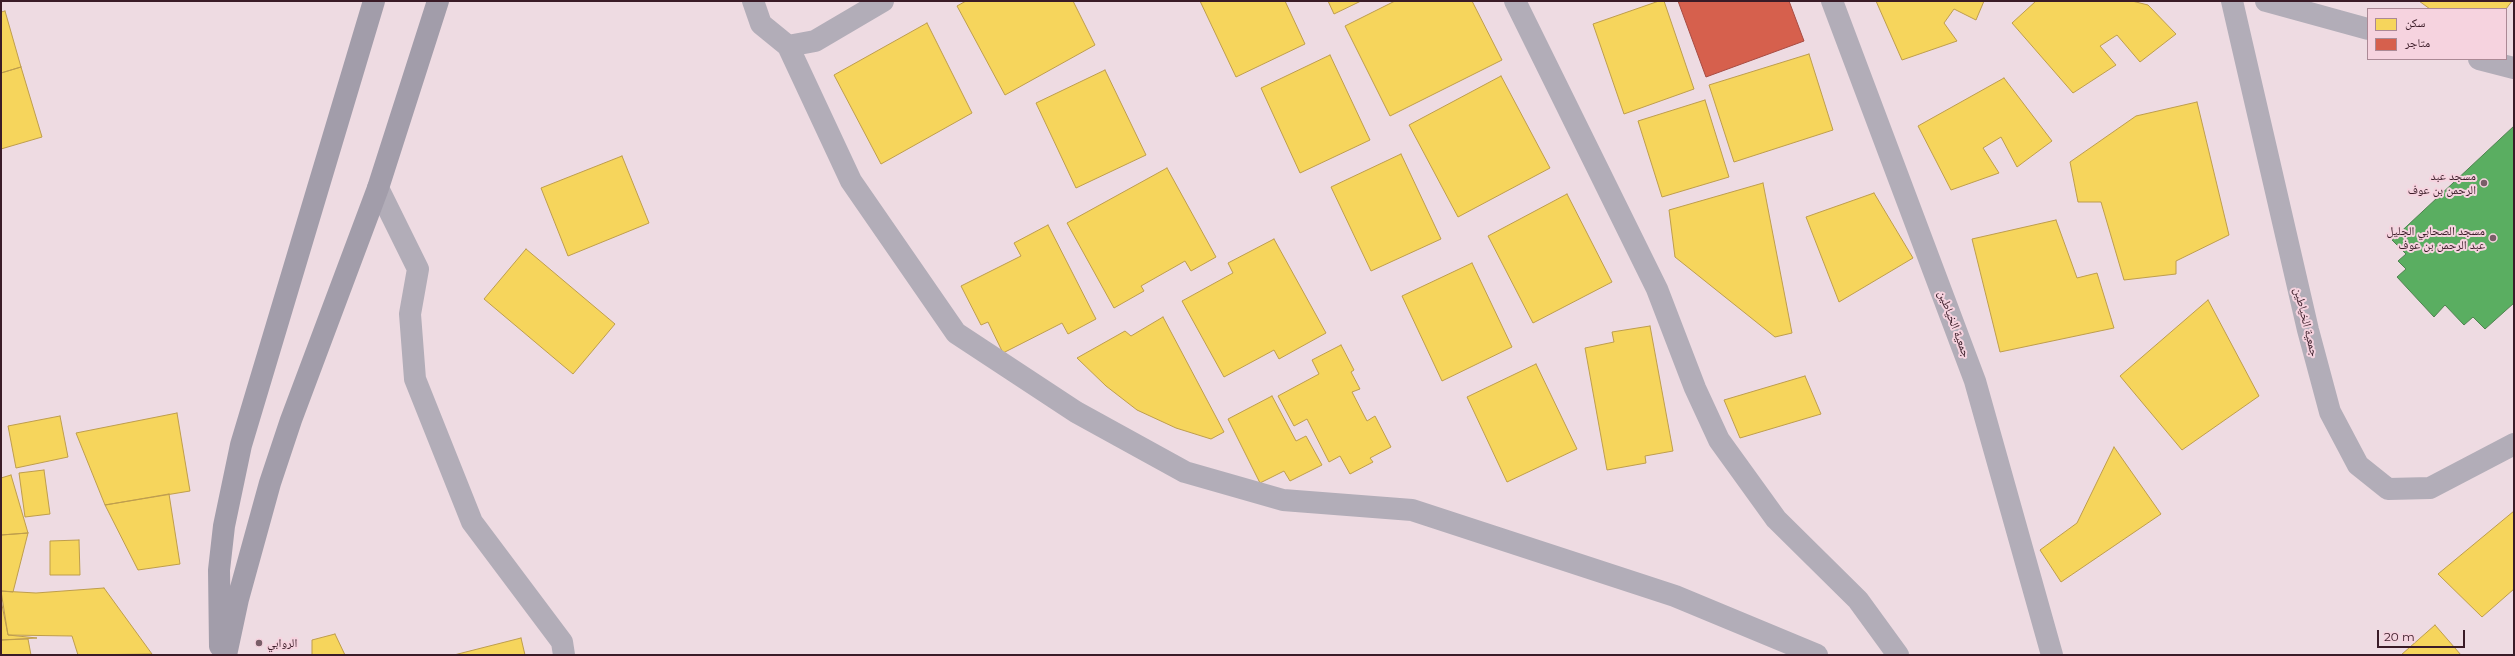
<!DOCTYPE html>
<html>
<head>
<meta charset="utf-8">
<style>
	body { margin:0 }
	#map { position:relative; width:2515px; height:656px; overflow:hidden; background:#eedbe2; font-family:Montserrat,"Noto Naskh Arabic",sans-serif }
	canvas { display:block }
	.frame { position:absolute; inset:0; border:2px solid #3a1b27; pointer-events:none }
	.legend { position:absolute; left:2367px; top:8px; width:140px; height:52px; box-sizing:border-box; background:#f6d3df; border:1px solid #ab8995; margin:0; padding:5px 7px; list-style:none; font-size:12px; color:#3a1b27 }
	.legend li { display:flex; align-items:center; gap:8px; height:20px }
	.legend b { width:20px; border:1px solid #ab8995 }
	.scale { position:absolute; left:2377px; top:630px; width:88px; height:18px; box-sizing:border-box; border:2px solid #3a1b27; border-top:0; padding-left:5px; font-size:12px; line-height:14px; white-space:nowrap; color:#3a1b27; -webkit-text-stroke:3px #f6d3df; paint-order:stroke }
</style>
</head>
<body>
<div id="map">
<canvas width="2515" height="656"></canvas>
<div class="frame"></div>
<ul class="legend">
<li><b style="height:11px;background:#f6d55c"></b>سكن</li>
<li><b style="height:11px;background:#d6604d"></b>متاجر</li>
</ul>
<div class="scale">20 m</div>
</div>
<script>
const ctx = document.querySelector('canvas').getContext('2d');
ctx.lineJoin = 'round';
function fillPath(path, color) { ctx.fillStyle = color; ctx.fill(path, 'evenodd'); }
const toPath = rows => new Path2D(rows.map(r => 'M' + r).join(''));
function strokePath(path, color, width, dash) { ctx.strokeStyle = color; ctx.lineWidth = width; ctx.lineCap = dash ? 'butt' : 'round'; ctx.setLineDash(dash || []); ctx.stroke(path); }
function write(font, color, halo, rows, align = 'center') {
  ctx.font = font + ' Montserrat,"Noto Naskh Arabic",sans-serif'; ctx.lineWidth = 4; ctx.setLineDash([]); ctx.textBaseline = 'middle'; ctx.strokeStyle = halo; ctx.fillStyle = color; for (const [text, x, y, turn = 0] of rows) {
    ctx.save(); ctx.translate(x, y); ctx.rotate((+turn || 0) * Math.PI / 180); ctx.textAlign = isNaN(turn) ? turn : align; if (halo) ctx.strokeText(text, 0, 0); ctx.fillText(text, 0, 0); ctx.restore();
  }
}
const homes = toPath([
	[966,1,1073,1,1095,45,1005,95,957,6,966,1],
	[1200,1,1285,1,1305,44,1236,77,1200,1],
	[1328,1,1361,1,1334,14,1328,1],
	[1395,1,1472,1,1502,60,1390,116,1345,26,1395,1],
	[1659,1,1664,1,1694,89,1624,114,1593,24,1659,1],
	[1876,1,1984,1,1976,20,1954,9,1944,23,1957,41,1902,60,1876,1],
	[2036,1,2132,1,2148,5,2176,34,2140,62,2117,35,2100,46,2116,65,2073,93,2012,23,2036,1],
	[2419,1,2512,1,2506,9,2430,9,2419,1],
	[5,11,21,67,1,73,1,12,5,11],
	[927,23,972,113,881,164,834,75,927,23],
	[1809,54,1833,130,1734,162,1709,85,1809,54],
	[1330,55,1370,140,1300,173,1261,88,1330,55],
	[21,67,42,137,1,149,1,73,21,67],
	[1105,70,1146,155,1076,188,1036,103,1105,70],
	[1501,76,1550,168,1458,217,1409,125,1501,76],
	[2004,78,2052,141,2017,167,2001,137,1983,148,1999,173,1951,190,1918,126,2004,78],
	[1705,100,1729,177,1662,197,1638,121,1705,100],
	[2197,102,2229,235,2176,261,2176,274,2124,280,2101,202,2078,202,2070,162,2136,116,2197,102],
	[1401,154,1441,239,1371,271,1331,187,1401,154],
	[622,156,649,223,568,256,541,188,622,156],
	[1167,168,1216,257,1191,271,1185,261,1141,286,1144,291,1114,308,1067,223,1167,168],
	[1763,183,1792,333,1775,337,1675,257,1669,210,1763,183],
	[1874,193,1913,258,1839,302,1806,217,1874,193],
	[1567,194,1612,282,1533,323,1488,236,1567,194],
	[2056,220,2077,278,2097,273,2114,328,2000,352,1972,239,2056,220],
	[1048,225,1096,319,1068,334,1062,323,1003,353,988,322,981,325,961,286,1021,256,1014,243,1048,225],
	[1274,239,1326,333,1279,359,1274,350,1224,377,1182,301,1233,273,1228,263,1274,239],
	[526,249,615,324,573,374,484,299,526,249],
	[1472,263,1512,347,1442,381,1402,296,1472,263],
	[2208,300,2259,396,2182,450,2120,376,2208,300],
	[1163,317,1224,432,1211,439,1176,428,1137,410,1106,386,1077,358,1125,331,1131,336,1163,317],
	[1650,326,1673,451,1645,456,1646,463,1607,470,1585,348,1614,342,1612,332,1650,326],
	[1341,345,1354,370,1351,372,1360,389,1352,392,1367,421,1375,416,1391,447,1370,458,1373,462,1350,474,1340,456,1329,462,1307,419,1294,426,1278,396,1319,374,1312,360,1341,345],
	[1536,364,1577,449,1507,482,1467,397,1536,364],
	[1805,376,1821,414,1740,438,1724,400,1805,376],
	[1272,396,1296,441,1306,436,1322,465,1290,481,1284,471,1260,483,1228,419,1272,396],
	[177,413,190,491,105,505,76,433,177,413],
	[60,416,68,457,16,468,8,426,60,416],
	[2114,447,2161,514,2061,582,2040,550,2077,523,2114,447],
	[44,470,50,514,25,517,19,473,44,470],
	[11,475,28,533,1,535,1,478,11,475],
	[169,494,180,564,138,570,105,505,169,494],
	[2514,511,2514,589,2482,617,2438,574,2514,511],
	[28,533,13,592,1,591,1,535,28,533],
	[79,540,80,575,50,575,50,541,79,540],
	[104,588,152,654,78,655,72,636,8,635,1,591,36,593,104,588],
	[1,600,8,635,37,638,1,640,1,600],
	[2435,625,2461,655,2401,655,2435,625],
	[335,634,345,655,312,655,312,640,335,634],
	[521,638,525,655,454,655,521,638],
	[28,639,31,655,1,655,1,640,28,639]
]);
const shops = toPath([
	[1678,1,1789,1,1804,41,1706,77,1678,1]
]);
const public = toPath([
	[2514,126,2514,303,2485,329,2473,317,2464,325,2445,305,2434,317,2397,277,2406,269,2398,261,2406,254,2392,240,2514,126]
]);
const street = toPath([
	[753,1,761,24,788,46,815,41,883,1],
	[1515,1,1657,289,1695,388,1719,440,1776,519,1858,600,1898,655],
	[1832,1,1975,381,2052,655],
	[2232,1,2308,330,2330,412,2358,465,2388,489,2430,488,2514,444],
	[2266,1,2368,29],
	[788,46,851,181,956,333,1076,412,1185,472,1283,500,1412,510,1675,596,1817,655],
	[2479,59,2514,68],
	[378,188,418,269,410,314,415,379,472,522,562,642,564,655]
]);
const primary = toPath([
	[220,646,219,570,224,526,241,445,374,1],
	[226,655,238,599,270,483,291,420,378,188,438,1]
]);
const markers = [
	[2484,183,4,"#795e68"],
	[2493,238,4,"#795e68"],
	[259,643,4,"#795e68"]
];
const poiNames = [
	["مسجد عبد",2476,176],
	["الرحمن بن عوف",2476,190],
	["مسجد الصحابي الجليل",2485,231],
	["عبد الرحمن بن عوف",2485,245],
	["الروابي",267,643,"left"]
];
const streetNames = [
	["جمعية الخياطين",2306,322,76],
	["جمعية الخياطين",1954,324,69]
];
fillPath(homes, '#f6d55c');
strokePath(homes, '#be9d4c', 1);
fillPath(shops, '#d6604d');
strokePath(shops, '#a74b42', 1);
fillPath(public, '#5aae61');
strokePath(public, '#508250', 1);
strokePath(street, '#b2adb8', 22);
strokePath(primary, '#a29daa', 22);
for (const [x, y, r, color] of markers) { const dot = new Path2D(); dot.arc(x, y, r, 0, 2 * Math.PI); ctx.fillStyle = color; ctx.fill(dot); strokePath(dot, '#f6d3df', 1.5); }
write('12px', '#3a1b27', '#f6d3df', poiNames, 'right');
write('12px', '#3a1b27', '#f6d3df', streetNames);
</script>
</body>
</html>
